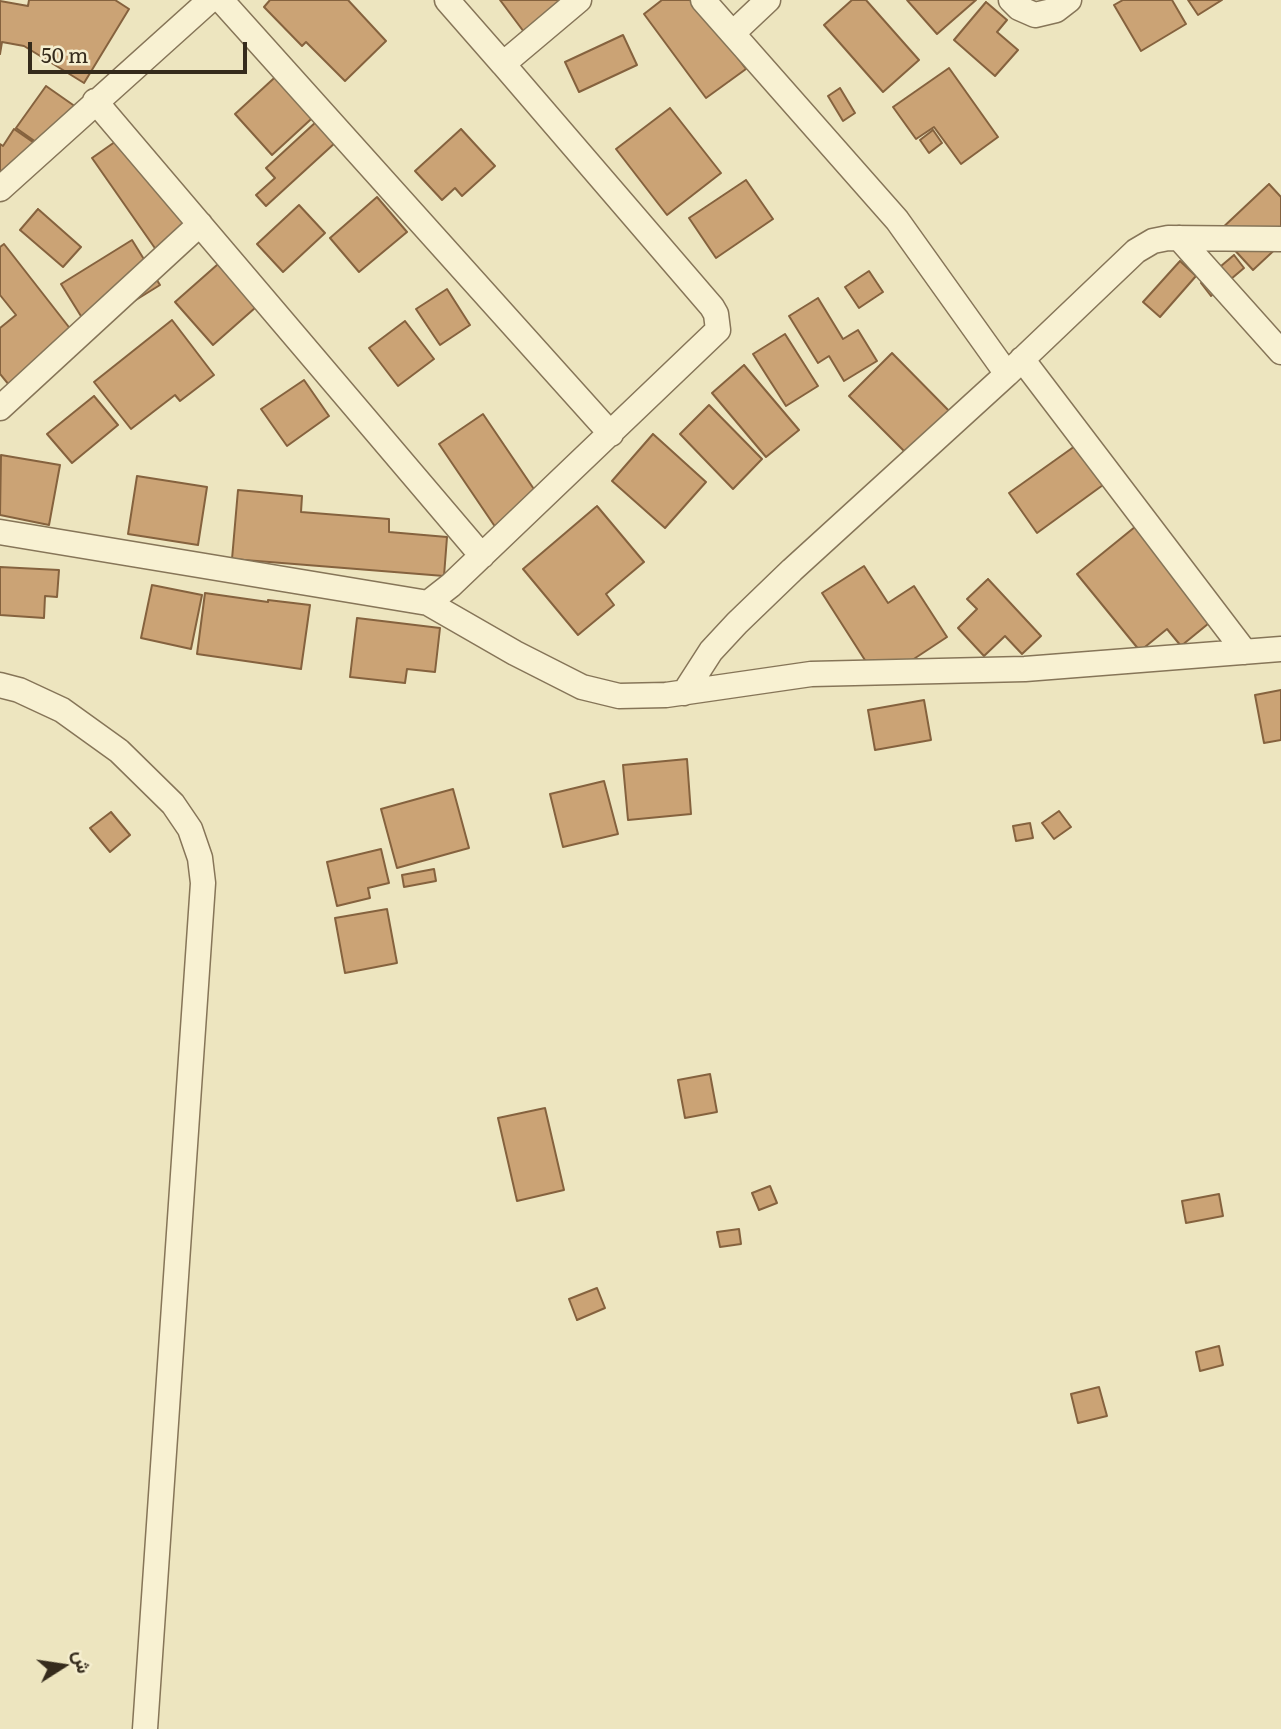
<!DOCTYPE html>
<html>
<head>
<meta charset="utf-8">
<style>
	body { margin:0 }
	#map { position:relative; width:1281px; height:1729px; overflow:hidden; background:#ede5bf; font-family:Literata,Vazirmatn,serif }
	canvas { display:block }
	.north { position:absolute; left:28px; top:1631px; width:70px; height:70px; -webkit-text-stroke:5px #f5eecf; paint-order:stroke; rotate:78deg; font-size:19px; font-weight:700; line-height:28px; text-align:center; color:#352b1c }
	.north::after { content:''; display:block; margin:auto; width:24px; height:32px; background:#352b1c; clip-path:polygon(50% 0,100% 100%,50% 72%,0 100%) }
	.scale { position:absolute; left:28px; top:42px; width:219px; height:32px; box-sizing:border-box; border:4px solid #352b1c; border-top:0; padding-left:9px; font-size:21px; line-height:24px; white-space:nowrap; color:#352b1c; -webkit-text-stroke:5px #f5eecf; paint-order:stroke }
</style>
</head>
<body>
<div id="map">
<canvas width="1281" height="1729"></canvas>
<div class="north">ش</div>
<div class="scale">50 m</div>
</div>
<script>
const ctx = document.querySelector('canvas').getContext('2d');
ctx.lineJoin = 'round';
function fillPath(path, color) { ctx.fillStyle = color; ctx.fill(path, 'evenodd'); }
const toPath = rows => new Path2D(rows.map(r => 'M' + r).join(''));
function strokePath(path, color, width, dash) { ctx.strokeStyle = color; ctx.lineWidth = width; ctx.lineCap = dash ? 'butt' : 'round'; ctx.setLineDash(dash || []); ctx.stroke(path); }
const building = toPath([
	[29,0,115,0,129,9,84,83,24,46,2,42,0,54,0,1,28,6,29,0],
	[270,0,348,0,386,41,345,81,306,42,302,46,264,7,270,0],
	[500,0,579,0,530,40,500,0],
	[662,0,695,0,746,69,706,98,644,14,662,0],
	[852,0,866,0,919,60,883,92,824,25,852,0],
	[907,0,976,0,937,34,907,0],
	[1123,0,1172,0,1186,24,1141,51,1114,5,1123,0],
	[1188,0,1222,0,1198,15,1188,0],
	[986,2,1007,20,997,32,1018,50,995,76,954,40,986,2],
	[623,35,637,65,579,92,565,62,623,35],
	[949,68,998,137,961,164,934,127,916,139,893,107,949,68],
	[284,69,321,110,272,155,235,114,284,69],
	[46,86,76,107,46,149,16,128,46,86],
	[840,88,855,113,843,121,828,96,840,88],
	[670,108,721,173,667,215,616,149,670,108],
	[317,121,336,142,266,206,256,195,275,178,266,168,317,121],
	[14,129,40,147,0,193,0,144,3,146,14,129],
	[461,129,495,166,462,196,455,188,442,200,415,171,461,129],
	[933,130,942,143,929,153,920,140,933,130],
	[129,132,202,238,166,264,92,158,129,132],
	[746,180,773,219,716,258,689,218,746,180],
	[1269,184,1281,197,1281,244,1253,270,1218,232,1269,184],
	[377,197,407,232,359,272,330,238,377,197],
	[299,205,325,233,283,272,257,244,299,205],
	[38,209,81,247,63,267,20,230,38,209],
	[132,240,160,285,89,329,61,284,132,240],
	[4,244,79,340,14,391,0,374,0,328,16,315,0,295,0,247,4,244],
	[1234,255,1244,268,1211,296,1201,283,1234,255],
	[226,257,264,300,213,345,175,302,226,257],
	[1180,261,1196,276,1160,317,1143,302,1180,261],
	[869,271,883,292,859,308,845,287,869,271],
	[447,289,470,325,440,345,416,309,447,289],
	[818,298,843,339,858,330,877,361,844,381,829,356,818,363,789,316,818,298],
	[172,320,214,375,180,401,175,395,131,429,94,382,172,320],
	[405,321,434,359,398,386,369,348,405,321],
	[785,334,818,386,786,406,753,354,785,334],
	[892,353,957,419,915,462,849,396,892,353],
	[744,365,799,430,766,457,712,393,744,365],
	[304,380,329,416,287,446,261,409,304,380],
	[94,396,118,425,72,463,47,434,94,396],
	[709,405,762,459,733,489,680,434,709,405],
	[483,414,542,501,498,531,439,444,483,414],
	[653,434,706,482,665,528,612,481,653,434],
	[1075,446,1103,485,1037,533,1009,493,1075,446],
	[1,455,60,465,49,525,0,515,1,455],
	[137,476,207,487,198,545,128,534,137,476],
	[238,490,302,496,301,512,389,519,389,532,447,537,444,576,232,559,238,490],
	[597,506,644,562,606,594,614,605,578,635,523,569,597,506],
	[1141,522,1214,619,1181,646,1167,629,1140,651,1077,574,1141,522],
	[864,566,888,603,914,586,947,637,879,682,822,593,864,566],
	[0,567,59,570,57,597,45,596,44,618,0,615,0,567],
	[988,579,1041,636,1022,654,1005,636,984,656,958,628,977,609,967,599,988,579],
	[152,585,202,595,191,649,141,638,152,585],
	[205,593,268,602,268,600,310,605,301,669,197,654,205,593],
	[357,618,440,628,435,672,407,669,405,683,350,677,357,618],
	[1281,690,1281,740,1264,743,1255,695,1281,690],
	[924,700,931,740,875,750,868,710,924,700],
	[687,759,691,814,628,820,623,765,687,759],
	[604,781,618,834,563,847,550,794,604,781],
	[453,789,469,848,397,868,381,809,453,789],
	[1059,811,1071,827,1054,839,1042,823,1059,811],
	[111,812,130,835,110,852,90,828,111,812],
	[1030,823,1033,838,1016,841,1013,826,1030,823],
	[381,849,389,883,368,888,370,898,337,906,327,862,381,849],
	[434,869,436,881,404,887,402,875,434,869],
	[387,909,397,963,345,973,335,918,387,909],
	[710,1074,717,1112,685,1118,678,1080,710,1074],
	[545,1108,564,1190,517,1201,498,1118,545,1108],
	[770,1186,777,1203,759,1210,752,1193,770,1186],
	[1219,1194,1223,1216,1186,1223,1182,1201,1219,1194],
	[739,1229,741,1244,720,1247,717,1232,739,1229],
	[597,1288,605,1308,577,1320,569,1299,597,1288],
	[1219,1346,1223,1365,1200,1371,1196,1352,1219,1346],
	[1099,1387,1107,1416,1078,1423,1071,1394,1099,1387]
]);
const minor = toPath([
	[221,0,611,434],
	[447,0,503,64],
	[703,0,897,220,1007,374],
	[1011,0,1019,8,1035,15,1056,10,1069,0],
	[733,33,768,0],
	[95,101,482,556],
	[0,189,210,0],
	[1179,238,1281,352],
	[1022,359,1245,652],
	[0,408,200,224],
	[0,532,428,603,451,585,718,330,716,314,712,307,503,64,579,0],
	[428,603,515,653,582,687,619,696,666,695,811,674,1025,669,1281,649],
	[0,685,19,690,62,710,119,751,173,804,190,829,200,858,203,883,145,1729],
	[684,693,711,651,737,623,792,570,1007,374,1136,251,1153,241,1168,238,1281,239]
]);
fillPath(building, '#cba375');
strokePath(building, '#85623e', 2);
strokePath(minor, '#867558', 27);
strokePath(minor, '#f8f1d2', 24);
</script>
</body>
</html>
